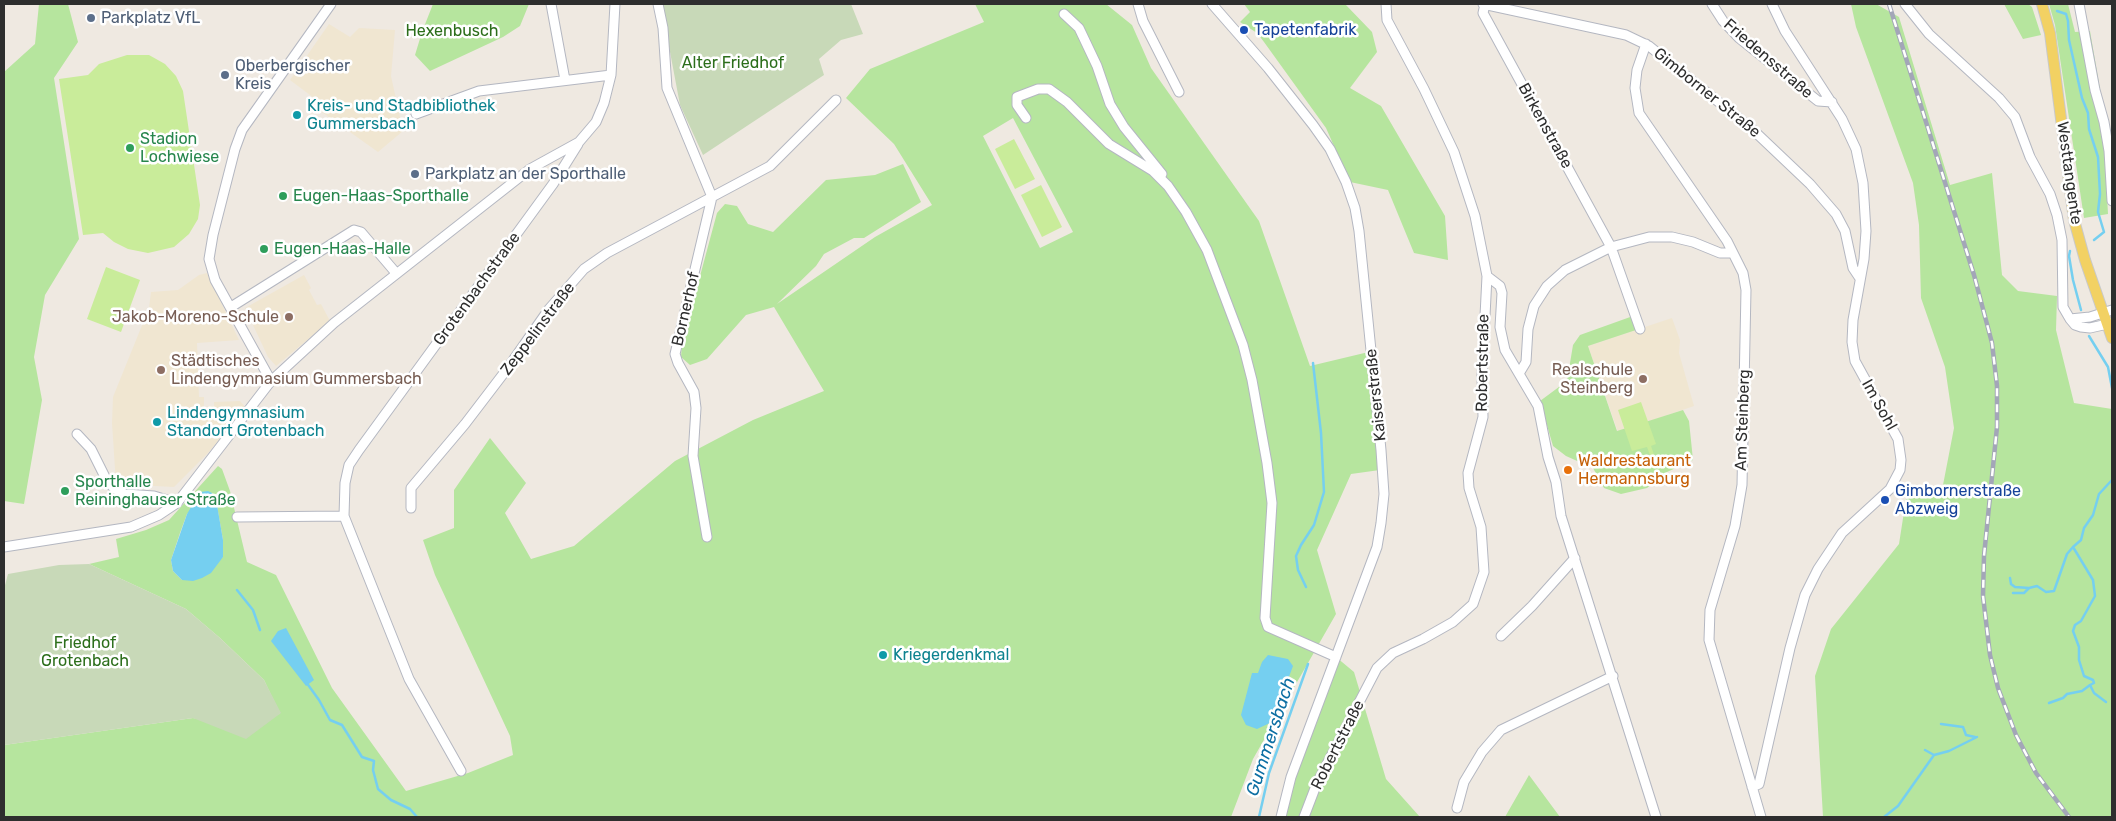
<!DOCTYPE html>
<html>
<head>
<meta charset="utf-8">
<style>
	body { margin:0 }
	#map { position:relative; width:2116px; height:821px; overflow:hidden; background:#efe9e1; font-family:Rubik,sans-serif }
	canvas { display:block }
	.frame { position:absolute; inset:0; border:5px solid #2e2e2e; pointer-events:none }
</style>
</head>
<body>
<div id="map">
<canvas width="2116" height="821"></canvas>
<div class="frame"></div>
</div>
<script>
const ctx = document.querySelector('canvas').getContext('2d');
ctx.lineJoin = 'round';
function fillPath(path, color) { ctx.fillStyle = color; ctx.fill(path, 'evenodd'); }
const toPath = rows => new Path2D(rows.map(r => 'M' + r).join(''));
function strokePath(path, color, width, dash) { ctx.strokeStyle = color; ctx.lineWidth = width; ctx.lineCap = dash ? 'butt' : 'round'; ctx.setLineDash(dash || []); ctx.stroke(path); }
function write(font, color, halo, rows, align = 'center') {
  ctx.font = font + ' Rubik,sans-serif'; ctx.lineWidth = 5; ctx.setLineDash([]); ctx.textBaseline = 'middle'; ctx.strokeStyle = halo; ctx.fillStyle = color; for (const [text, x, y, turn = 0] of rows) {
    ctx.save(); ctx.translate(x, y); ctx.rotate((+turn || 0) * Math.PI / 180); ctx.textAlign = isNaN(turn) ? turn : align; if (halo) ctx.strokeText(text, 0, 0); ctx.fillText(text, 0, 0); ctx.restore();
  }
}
const education = toPath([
	[329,24,350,37,359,28,395,30,391,76,403,131,378,152,319,110,322,104,290,80],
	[207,273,239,340,197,343,199,397,204,397,204,407,214,406,214,402,240,401,246,408,208,453,174,487,116,484,112,423,113,397,149,308,151,292,178,290,199,275],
	[304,275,311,288,309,290,317,305,321,304,330,321,276,366,268,357,245,308],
	[1672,318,1680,340,1679,353,1694,406,1618,432,1588,346]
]);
const green = toPath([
	[39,4,68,4,78,42,54,78,79,239,45,295,34,357,42,400,24,504,4,501,4,72,35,44],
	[433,4,529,4,520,26,503,37,430,71,415,55,422,32],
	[975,4,1106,4,1132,25,1151,68,1259,221,1310,366,1377,350,1387,469,1351,474,1317,550,1336,614,1253,759,1231,817,4,817,4,745,193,718,202,720,280,714,264,680,220,638,186,609,89,564,119,557,116,539,146,530,169,520,218,466,222,469,230,491,247,562,276,575,332,688,406,791,468,773,513,755,510,736,435,575,423,540,454,528,454,490,490,438,526,483,505,513,531,559,574,546,675,461,753,420,824,391,774,307,746,315,707,359,690,365,681,357,682,343,717,213,725,204,737,206,748,224,773,232,826,180,875,175,903,164,921,202,864,238,854,238,824,254,816,266,777,304,875,237,932,205,894,144,846,98,870,69,984,22],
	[1013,118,1073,232,1040,248,983,136],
	[212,493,216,500,223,540,223,557,182,580,173,571,171,560,180,533,187,514],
	[1244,4,1345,4,1372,32,1377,52,1350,88,1381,106,1445,216,1448,260,1414,253,1388,190,1350,182,1326,128,1264,42,1257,33,1240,22,1250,12],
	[1851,4,1876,4,1899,17,1950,185,1992,173,2002,275,2018,291,2057,296,2056,330,2074,403,2112,409,2112,817,1823,817,1815,676,1831,629,1899,544,1906,499,1937,495,1943,485,1954,428,1945,367,1921,298,1919,225,1913,183,1856,27],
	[2004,4,2028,4,2032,7,2041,35,2023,39],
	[2049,4,2068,4,2075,32,2090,31,2102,101,2108,214,2084,218,2055,25],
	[1633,316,1636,330,1588,346,1617,431,1683,410,1689,421,1693,460,1667,472,1647,488,1621,494,1604,488,1593,468,1566,456,1553,446,1540,401,1567,381,1573,345,1580,335],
	[1336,657,1354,672,1386,779,1420,817,1281,817],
	[1529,775,1560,817,1505,817]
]);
const cemetery = toPath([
	[661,4,851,4,863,34,841,40,819,59,824,75,703,155,680,105],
	[89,564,186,609,220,638,264,680,281,713,246,739,193,718,4,745,4,589,8,574,59,565]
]);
const pitch = toPath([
	[127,55,149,55,165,64,176,76,183,91,200,205,198,219,189,234,174,247,148,253,128,249,114,242,103,233,83,235,59,79,88,75,99,64],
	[1014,139,1035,179,1015,189,995,149],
	[1041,185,1062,227,1042,237,1021,195],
	[106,267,140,280,121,332,87,319],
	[1641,402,1656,444,1651,446,1657,463,1653,464,1647,447,1632,451,1618,410]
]);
const water = toPath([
	[208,491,212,493,216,499,223,540,223,557,211,573,202,578,193,581,182,580,173,571,171,560,187,514,200,492],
	[286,628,314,680,306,686,271,641,278,631],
	[1268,655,1288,659,1293,666,1272,722,1257,729,1246,725,1241,715,1252,673,1258,673,1262,662]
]);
const stream = toPath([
	[2057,11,2066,14,2068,21,2069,40,2082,98,2088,113,2089,129,2098,157,2100,194,2098,212,2104,232,2094,240],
	[2070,251,2069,256,2073,280,2081,310],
	[2089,336,2108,367,2112,388],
	[2010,578,2011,584,2015,587,2029,588],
	[1306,587,1298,570,1296,556,1301,545,1314,525,1324,492,1321,433,1313,363],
	[237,590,253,610,260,630],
	[2013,593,2024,593,2029,588,2037,586,2046,592,2054,591,2067,554,2073,547],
	[306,682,319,700,330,720,342,725,362,757,374,761,373,770,378,789,391,800,410,809,417,817],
	[2106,702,2094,693,2090,685,2094,683,2093,680,2084,676,2079,660,2079,647,2073,631,2075,625,2081,621,2095,596,2093,580,2073,547,2081,540,2084,528,2093,515,2099,494,2112,480],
	[2049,703,2063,698,2067,694,2082,691,2090,685],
	[1941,724,1963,727,1966,735,1975,737],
	[1925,750,1934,755],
	[1259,817,1269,773,1308,664],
	[1884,817,1898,806,1934,755,1949,751,1977,737]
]);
const minor = toPath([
	[551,4,565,80],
	[658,4,663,28,667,88,712,197,675,354,678,363,694,392,696,408,693,456,707,537],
	[1138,4,1143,21,1179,92],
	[1212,4,1268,68,1313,125,1330,149,1346,182,1355,208,1359,231,1381,450,1384,494,1381,523,1377,547,1291,777,1281,817],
	[1483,4,1626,35,1649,46,1751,128,1810,184,1836,214,1845,231,1853,268,1859,277],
	[1485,4,1483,13,1611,247,1640,329],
	[1712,4,1723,21,1739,38,1818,101,1832,102],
	[1905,4,1929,34,1999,98,2015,117,2030,157,2050,194,2057,215,2062,240,2063,307,2070,319,2075,325,2081,327,2090,328,2112,323],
	[2079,4,2095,90,2104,122,2109,151,2112,201],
	[1064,14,1079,28,1097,66,1110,104,1124,127,1162,174],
	[1646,44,1637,70,1635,88,1639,113,1727,241,1743,273,1746,290,1742,485,1735,526,1710,610,1709,640,1761,817],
	[416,114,479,91,611,75],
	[1026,118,1017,105,1017,97,1038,89,1049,89,1067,102,1109,144,1153,171,1168,186,1186,212,1207,250,1243,345,1252,380,1267,463,1272,503,1265,618,1268,627,1336,657],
	[1487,276,1500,286,1502,293,1500,327,1505,350,1538,406,1548,457,1556,482,1561,516,1656,817],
	[231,307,354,230,361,232,396,273],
	[2070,319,2090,317,2112,310],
	[1520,372,1526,362,1528,329,1534,306,1547,286,1565,270,1611,247,1649,237,1672,237,1693,242,1720,253,1733,253],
	[271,381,215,280,209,259,213,235,235,149,242,130,331,4],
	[77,434,91,449,107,481,115,489,125,494,154,496,177,503],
	[411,508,411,488,465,424,507,369,549,309,584,269,607,253,770,166,836,100],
	[237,517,344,516],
	[4,547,131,527,159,515,177,503,271,381,334,323,530,169,579,142,596,122,604,103,611,75,615,4],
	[1501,636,1532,606,1575,558],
	[461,771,409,679,344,516,345,483,349,465,359,450,553,184,578,144],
	[1752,787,1759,784,1790,648,1805,595,1818,569,1842,533,1890,489,1900,470,1901,460,1898,439,1855,361,1852,342,1853,320,1864,259,1866,231,1863,183,1856,149,1842,119,1785,31,1772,4],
	[1457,808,1464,782,1482,752,1501,730,1613,676],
	[1304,817,1317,783,1377,668,1393,653,1423,639,1453,622,1473,604,1484,572,1481,527,1469,488,1468,473,1483,417,1482,376,1487,276,1475,216,1454,152,1424,89,1387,20,1386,4]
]);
const major = toPath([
	[2042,4,2050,33,2074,220,2085,260,2112,338]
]);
const rail = toPath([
	[1889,4,1974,275,1992,343,1997,386,1997,427,1984,556,1983,596,1990,655,1998,688,2016,735,2036,773,2069,817]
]);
const markers = [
	[91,18,5,"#5c6f8a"],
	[1244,30,5,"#1a4fb4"],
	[225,75,5,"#5c6f8a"],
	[297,115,5,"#0f9aa8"],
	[130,148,5,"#2e9e5b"],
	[415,174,5,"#5c6f8a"],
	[283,196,5,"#2e9e5b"],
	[264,249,5,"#2e9e5b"],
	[289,317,5,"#8d6e63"],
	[161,370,5,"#8d6e63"],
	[1643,379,5,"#8d6e63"],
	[157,422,5,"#0f9aa8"],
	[1568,470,5,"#e8710a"],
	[65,491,5,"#2e9e5b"],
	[1885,500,5,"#1a4fb4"],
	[883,655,5,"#0f9aa8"]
];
const serviceNames = [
	["Parkplatz VfL",101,18],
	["Oberbergischer",235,66],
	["Kreis",235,84],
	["Parkplatz an der Sporthalle",425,174]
];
const transitNames = [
	["Tapetenfabrik",1254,30],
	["Gimbornerstraße",1895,491],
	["Abzweig",1895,509]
];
const parkNames = [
	["Hexenbusch",452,31],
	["Alter Friedhof",733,63],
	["Friedhof",85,643],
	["Grotenbach",85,661]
];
const streetNames = [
	["Friedensstraße",1768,59,41],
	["Gimborner Straße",1707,93,39],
	["Birkenstraße",1545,126,61],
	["Westtangente",2069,173,82],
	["Grotenbachstraße",477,289,-54],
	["Bornerhof",686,309,-77],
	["Zeppelinstraße",538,329,-53],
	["Robertstraße",1483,363,-89],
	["Kaiserstraße",1376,395,-96],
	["Im Sohl",1879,405,61],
	["Am Steinberg",1743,420,-88],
	["Robertstraße",1338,745,-63]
];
const cultureNames = [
	["Kreis- und Stadbibliothek",307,106],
	["Gummersbach",307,124],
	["Lindengymnasium",167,413],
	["Standort Grotenbach",167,431],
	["Kriegerdenkmal",893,655]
];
const leisureNames = [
	["Stadion",140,139],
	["Lochwiese",140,157],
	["Eugen-Haas-Sporthalle",293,196],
	["Eugen-Haas-Halle",274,249],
	["Sporthalle",75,482],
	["Reininghauser Straße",75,500]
];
const educationNames = [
	["Jakob-Moreno-Schule",279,317],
	["Städtisches",171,361,"left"],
	["Lindengymnasium Gummersbach",171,379,"left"],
	["Realschule",1633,370],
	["Steinberg",1633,388]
];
const foodNames = [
	["Waldrestaurant",1578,461],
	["Hermannsburg",1578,479]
];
const waterNames = [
	["Gummersbach",1271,737,-72]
];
fillPath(education, '#f0e6d1');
fillPath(green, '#b6e59e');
fillPath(cemetery, '#c8d9b8');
fillPath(pitch, '#c9ec9a');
fillPath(water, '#75cff0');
strokePath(stream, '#75cff0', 2.5);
strokePath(minor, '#b4b7c1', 11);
strokePath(major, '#c9c9c9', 12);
strokePath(minor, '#fff', 9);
strokePath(major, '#f2d163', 10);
strokePath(rail, '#a3a6b8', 4.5);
strokePath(rail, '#fff', 2.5, [8]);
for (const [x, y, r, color] of markers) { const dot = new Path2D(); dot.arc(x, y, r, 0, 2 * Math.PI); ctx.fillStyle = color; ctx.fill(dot); strokePath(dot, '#fff', 2); }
write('16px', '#4e5e75', '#fff', serviceNames, 'left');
write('16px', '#164399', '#fff', transitNames, 'left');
write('16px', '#2c6e1b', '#fff', parkNames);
write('16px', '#2e2e2e', '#fff', streetNames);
write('16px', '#0d838f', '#fff', cultureNames, 'left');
write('16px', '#27864d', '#fff', leisureNames, 'left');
write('16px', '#785e54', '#fff', educationNames, 'right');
write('16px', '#c56008', '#fff', foodNames, 'left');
write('italic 18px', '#0d6fa3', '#fff', waterNames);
</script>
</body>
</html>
